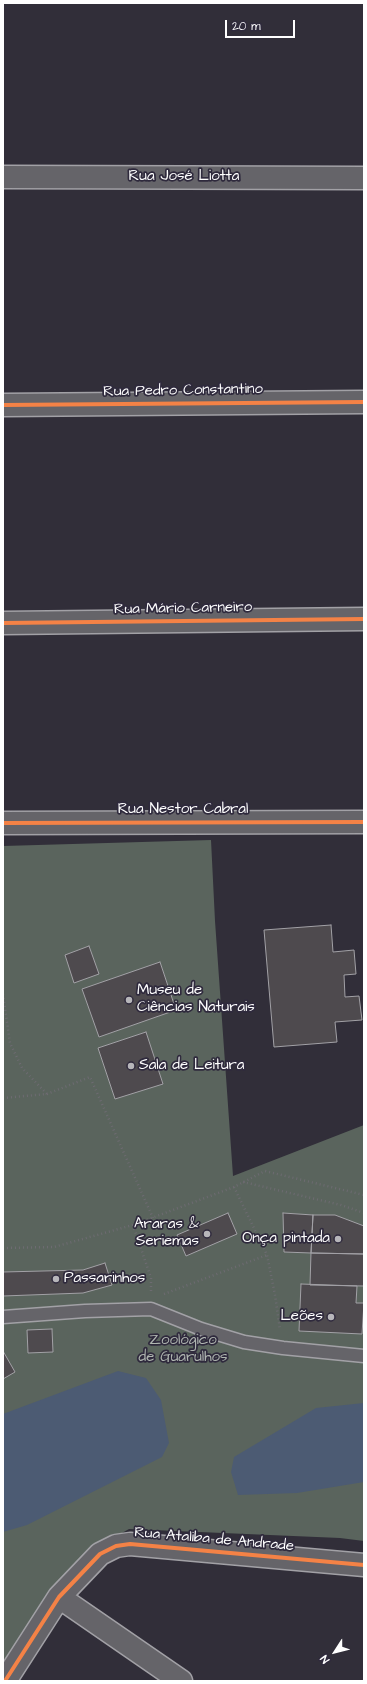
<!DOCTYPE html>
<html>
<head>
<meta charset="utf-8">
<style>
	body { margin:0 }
	#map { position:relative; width:367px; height:1684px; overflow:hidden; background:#312e39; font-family:"Architects Daughter",sans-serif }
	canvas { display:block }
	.frame { position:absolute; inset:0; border:4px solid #fff; pointer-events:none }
	.north { position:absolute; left:315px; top:1632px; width:40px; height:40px; -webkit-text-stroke:3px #2f2a3d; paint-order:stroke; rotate:234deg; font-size:11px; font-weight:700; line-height:16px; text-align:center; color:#fff }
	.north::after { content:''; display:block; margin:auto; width:14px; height:18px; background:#fff; clip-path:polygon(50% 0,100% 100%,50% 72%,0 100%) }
	.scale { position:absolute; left:225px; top:20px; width:70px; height:18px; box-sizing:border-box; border:2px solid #fff; border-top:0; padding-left:5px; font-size:12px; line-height:14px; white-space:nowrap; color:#fff; -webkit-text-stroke:3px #2f2a3d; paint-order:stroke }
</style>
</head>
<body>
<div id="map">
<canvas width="367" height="1684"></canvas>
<div class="frame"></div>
<div class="north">N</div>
<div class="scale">20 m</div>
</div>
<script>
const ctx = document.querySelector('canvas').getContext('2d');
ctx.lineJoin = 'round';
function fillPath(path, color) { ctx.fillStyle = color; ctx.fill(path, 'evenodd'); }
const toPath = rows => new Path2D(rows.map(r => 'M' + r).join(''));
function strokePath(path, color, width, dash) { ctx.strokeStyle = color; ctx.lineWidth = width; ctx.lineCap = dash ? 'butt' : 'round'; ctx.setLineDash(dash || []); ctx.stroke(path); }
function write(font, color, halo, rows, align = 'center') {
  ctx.font = font + ' "Architects Daughter",sans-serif'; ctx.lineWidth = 3.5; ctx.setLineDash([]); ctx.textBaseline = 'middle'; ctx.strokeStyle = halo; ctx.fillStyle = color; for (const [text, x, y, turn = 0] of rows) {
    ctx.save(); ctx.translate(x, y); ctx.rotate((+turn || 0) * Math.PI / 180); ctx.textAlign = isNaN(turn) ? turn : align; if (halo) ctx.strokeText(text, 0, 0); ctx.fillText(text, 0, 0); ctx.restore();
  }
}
const green = toPath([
	[211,840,215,921,233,1176,364,1125,364,1541,340,1538,129,1529,87,1553,3,1674,3,846]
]);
const water = toPath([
	[118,1371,146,1378,161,1400,169,1443,162,1457,27,1525,3,1532,3,1414],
	[364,1403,364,1482,297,1493,238,1495,231,1472,234,1457,316,1408]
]);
const building = toPath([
	[331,925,333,952,354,950,356,974,344,975,345,997,359,996,362,1020,335,1022,337,1042,274,1047,264,930,331,925],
	[89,946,99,974,74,983,65,955,89,946],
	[160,962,176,1010,99,1037,82,989,160,962],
	[146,1032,163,1084,115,1099,98,1048,146,1032],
	[228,1213,237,1234,186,1256,177,1235,228,1213],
	[283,1213,313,1215,311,1253,284,1252,283,1213],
	[313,1215,335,1215,364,1226,364,1254,311,1253,313,1215],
	[311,1253,364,1254,364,1286,310,1285,311,1253],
	[105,1263,112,1285,83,1293,3,1296,3,1272,83,1270,105,1263],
	[301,1284,357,1286,356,1303,364,1303,362,1334,299,1331,301,1284],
	[52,1329,53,1352,28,1353,27,1330,52,1329],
	[3,1351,15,1372,3,1379,3,1351]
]);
const path = toPath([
	[3,994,10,1043,22,1068,47,1094],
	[3,1098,47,1094,90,1077,153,1218],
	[243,1182,341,1205,364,1213],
	[234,1187,267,1255,275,1295,280,1330],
	[133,1225,151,1278,151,1292],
	[3,1248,54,1247,133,1225,234,1187,265,1171,364,1195],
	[164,1294,267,1255]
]);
const service = toPath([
	[3,1317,85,1311,151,1309,201,1329,244,1342,283,1348,364,1356]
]);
const minor = toPath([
	[3,177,364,178],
	[3,405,364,402],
	[3,623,364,619],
	[3,823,364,822],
	[59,1597,181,1681],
	[5,1681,59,1597,100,1554,116,1546,130,1544,364,1565]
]);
const cycleway = toPath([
	[3,405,364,402],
	[3,623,364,619],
	[3,823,364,822],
	[5,1681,59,1597,100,1554,116,1546,130,1544,364,1565]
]);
const markers = [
	[129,1000,4,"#b7b6ba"],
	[131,1066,4,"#b7b6ba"],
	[207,1234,4,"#b7b6ba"],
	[338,1239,4,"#b7b6ba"],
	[56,1279,4,"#b7b6ba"],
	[331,1317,4,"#b7b6ba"]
];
const streetNames = [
	["Rua José Liotta",184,177],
	["Rua Pedro Constantino",183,391,-1],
	["Rua Mário Carneiro",183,609,-1],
	["Rua Nestor Cabral",183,810],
	["Rua Ataliba de Andrade",214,1540,5]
];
const poiNames = [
	["Museu de",137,991],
	["Ciências Naturais",137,1008],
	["Sala de Leitura",139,1066],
	["Araras &",199,1225,"right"],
	["Seriemas",199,1242,"right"],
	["Onça pintada",330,1239,"right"],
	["Passarinhos",64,1279],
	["Leões",323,1317,"right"]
];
const parkNames = [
	["Zoológico",183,1341],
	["de Guarulhos",183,1358]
];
fillPath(green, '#5a645d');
fillPath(water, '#4c5b73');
fillPath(building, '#4e4a4e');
strokePath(building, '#a2a1a6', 1);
strokePath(service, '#a2a1a6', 15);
strokePath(minor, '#a2a1a6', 25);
strokePath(path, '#6d6b71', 2.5, [1, 3]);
strokePath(service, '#656469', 12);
strokePath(minor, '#656469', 22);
strokePath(cycleway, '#f48246', 4);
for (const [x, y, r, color] of markers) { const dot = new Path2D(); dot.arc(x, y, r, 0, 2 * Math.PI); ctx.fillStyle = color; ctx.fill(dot); strokePath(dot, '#2f2a3d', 1.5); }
write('15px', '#fff', '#2f2a3d', streetNames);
write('15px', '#fff', '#2f2a3d', poiNames, 'left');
write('15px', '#b0b6b1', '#2f2a3d', parkNames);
</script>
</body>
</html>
